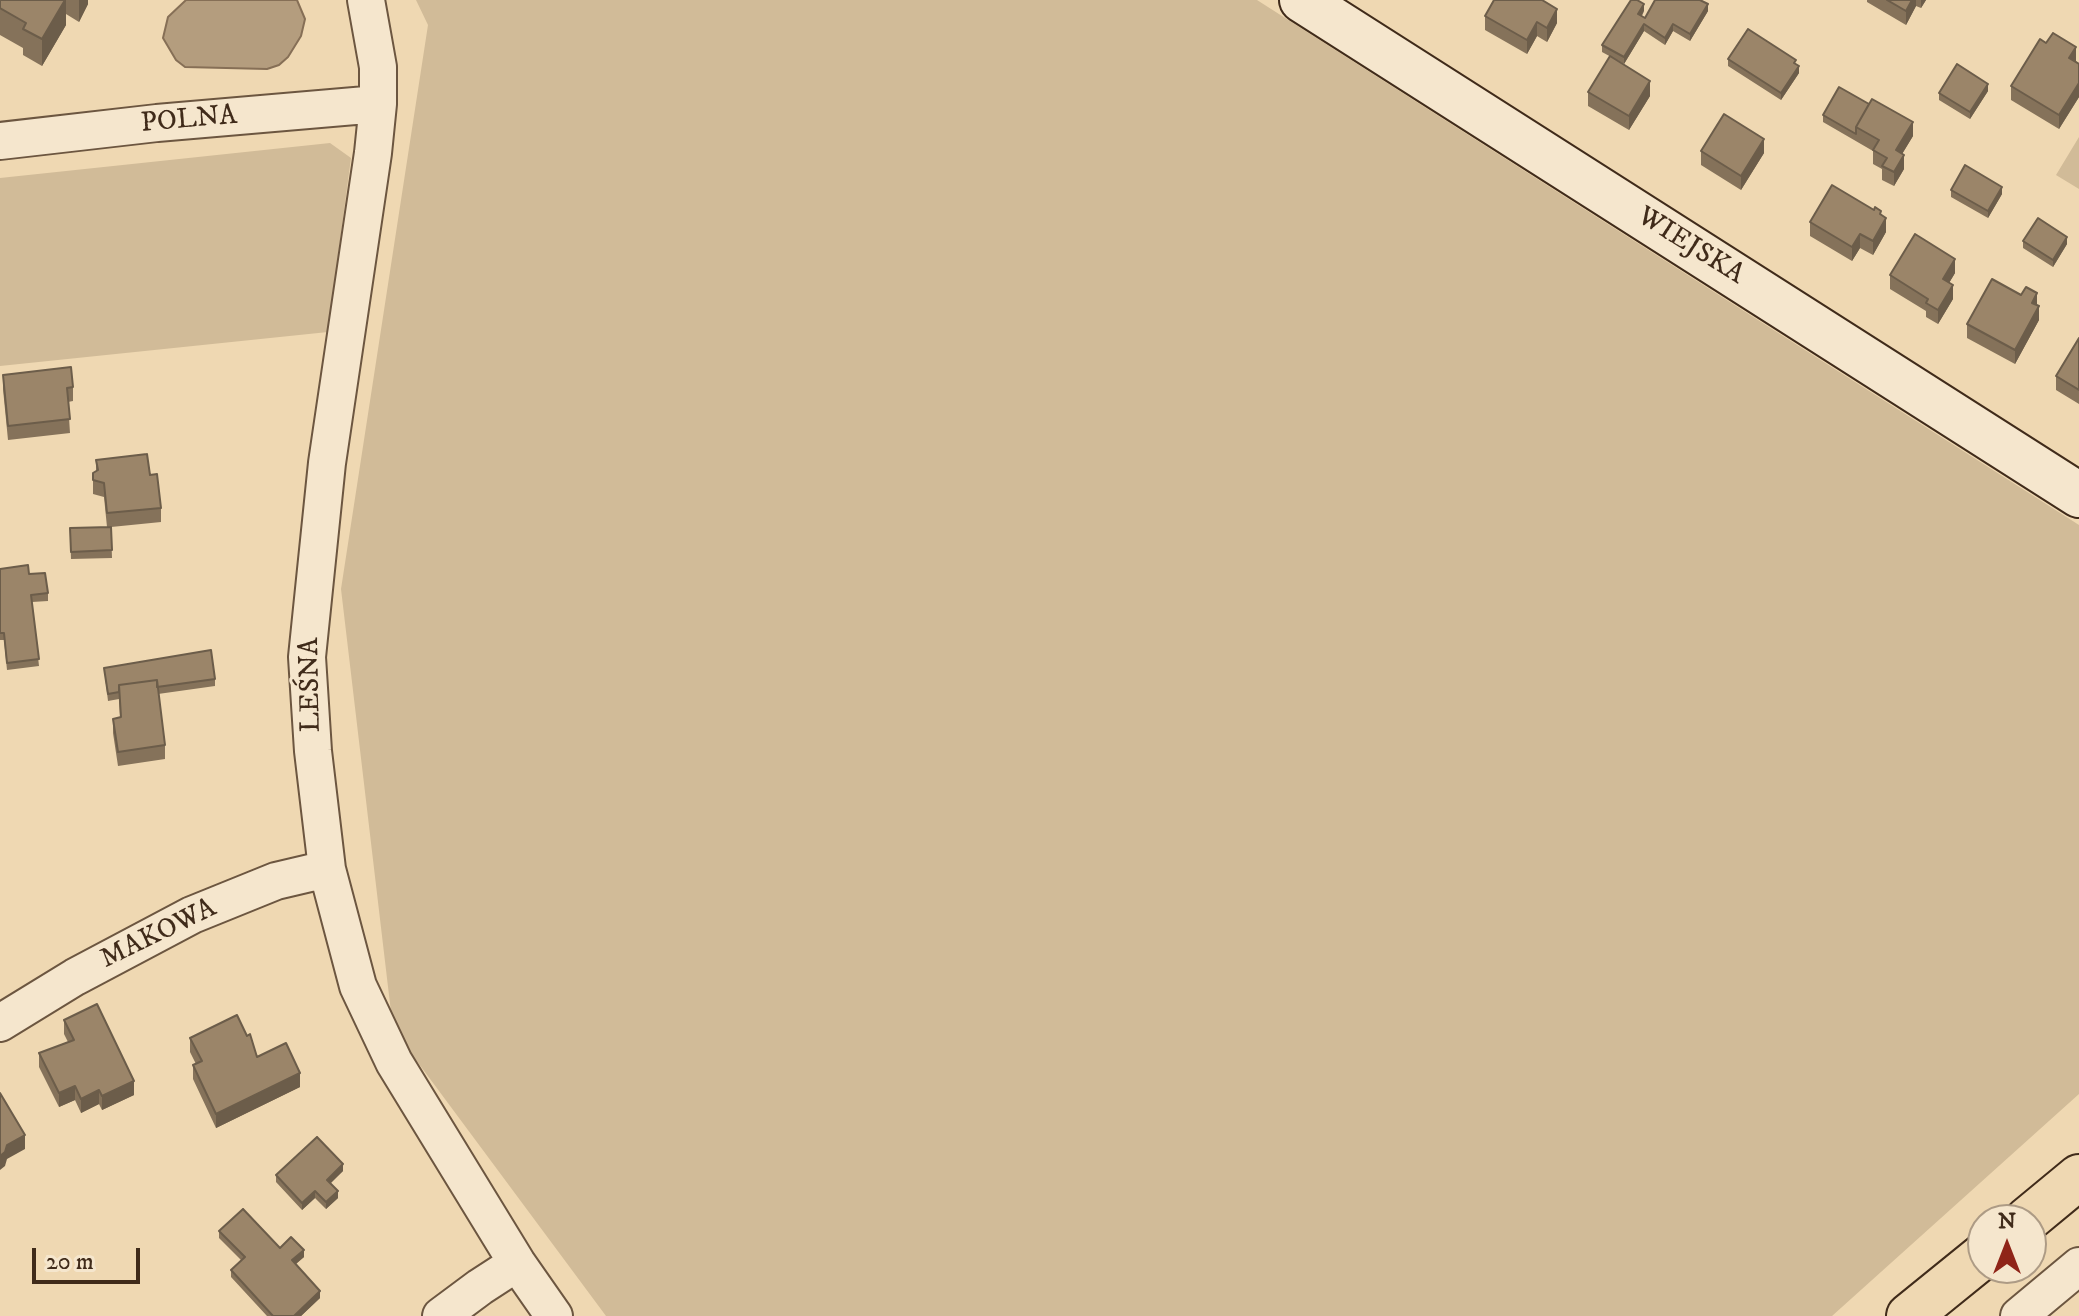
<!DOCTYPE html>
<html>
<head>
<meta charset="utf-8">
<style>
	body { margin:0 }
	#map { position:relative; width:2079px; height:1316px; overflow:hidden; background:#efd8b2; font-family:"IM FELL DW Pica",serif }
	canvas { display:block }
	.north { position:absolute; left:1967px; top:1204px; width:80px; height:80px; box-sizing:border-box; background:#f5e6cd; border:2px solid #ad9b85; border-radius:50%; rotate:0deg; font-size:22px; font-weight:700; line-height:32px; text-align:center; color:#402b1a }
	.north::after { content:''; display:block; margin:auto; width:28px; height:36px; background:#8f2418; clip-path:polygon(50% 0,100% 100%,50% 72%,0 100%) }
	.scale { position:absolute; left:32px; top:1248px; width:108px; height:36px; box-sizing:border-box; border:4px solid #402b1a; border-top:0; padding-left:10px; font-size:24px; line-height:28px; white-space:nowrap; color:#402b1a; -webkit-text-stroke:6px #f5e6cd; paint-order:stroke }
</style>
</head>
<body>
<div id="map">
<canvas width="2079" height="1316"></canvas>
<div class="north">N</div>
<div class="scale">20 m</div>
</div>
<script>
const ctx = document.querySelector('canvas').getContext('2d');
ctx.lineJoin = 'round';
function fillPath(path, color) { ctx.fillStyle = color; ctx.fill(path, 'evenodd'); }
const toPath = rows => new Path2D(rows.map(r => 'M' + r).join(''));
function strokePath(path, color, width, dash) { ctx.strokeStyle = color; ctx.lineWidth = width; ctx.lineCap = dash ? 'butt' : 'round'; ctx.setLineDash(dash || []); ctx.stroke(path); }
function write(font, color, halo, rows, align = 'center') {
  ctx.font = font + ' "IM FELL DW Pica",serif'; ctx.lineWidth = 6; ctx.setLineDash([]); ctx.textBaseline = 'middle'; ctx.strokeStyle = halo; ctx.fillStyle = color; for (const [text, x, y, turn = 0] of rows) {
    ctx.save(); ctx.translate(x, y); ctx.rotate((+turn || 0) * Math.PI / 180); ctx.textAlign = isNaN(turn) ? turn : align; if (halo) ctx.strokeText(text, 0, 0); ctx.fillText(text, 0, 0); ctx.restore();
  }
}
const green = toPath([
	[416,0,1257,0,2079,525,2079,1094,1832,1316,606,1316,393,1029,341,589,428,25],
	[2079,137,2079,189,2056,175],
	[330,143,351,158,328,332,0,366,0,178]
]);
const water = toPath([
	[186,0,297,0,305,19,301,36,288,57,279,65,267,69,185,67,176,60,163,38,168,17,186,0]
]);
const street = toPath([
	[366,0,378,67,378,104,373,153,327,463,307,657,313,751,327,869,358,986,394,1062,517,1263,554,1316],
	[0,141,157,123,378,104],
	[0,1023,75,977,192,915,276,881,327,869],
	[441,1316,480,1287,517,1263],
	[2019,1316,2079,1266]
]);
const secondary = toPath([
	[1302,0,2079,495]
]);
const primary = toPath([
	[2027,1220,2079,1177],
	[1909,1316,1983,1256]
]);
const wall = toPath([
	[0,0,88,0,88,4,79,22,66,14,66,25,42,66,23,55,23,48,0,35],
	[1867,0,1926,0,1921,8,1916,6,1906,25,1867,2],
	[1644,11,1642,16,1645,18,1708,11,1690,41,1673,31,1665,45,1644,31,1624,64,1602,52,1602,45],
	[1485,16,1557,23,1547,42,1537,36,1527,54,1485,30],
	[1728,59,1796,64,1799,73,1781,100,1728,66],
	[2076,61,2079,64,2079,97,2059,129,2011,100,2011,86],
	[1988,91,1970,119,1939,100,1939,93],
	[1588,92,1650,96,1629,130,1588,106],
	[1823,115,1913,136,1902,154,1904,169,1894,186,1882,180,1882,169,1873,164,1873,151,1823,122],
	[1701,151,1764,153,1741,190,1701,165],
	[1951,190,2002,194,1988,218,1951,197],
	[1881,215,1886,232,1873,255,1860,248,1852,261,1810,236,1810,222],
	[2023,241,2067,244,2053,267,2023,248],
	[1955,273,1949,283,1953,299,1938,324,1926,317,1926,311,1890,289,1890,275],
	[2037,305,2039,320,2015,364,1967,338,1967,324],
	[2079,338,2079,404,2056,390,2056,376],
	[3,375,73,387,73,401,68,402,70,433,8,440,3,389],
	[96,460,150,475,161,508,161,522,111,527,112,558,71,559,70,528,107,527,104,497,93,494,93,473,96,471],
	[0,569,29,574,48,593,48,601,32,602,39,666,7,670,4,640,0,640],
	[104,668,215,679,215,686,158,694,165,745,165,759,118,766,113,733,113,719,120,717,119,699,108,701],
	[64,1020,134,1095,102,1110,99,1104,81,1113,75,1100,59,1107,39,1067,39,1053,68,1042,64,1034],
	[190,1038,257,1057,300,1087,216,1128,193,1079,193,1065,196,1064,190,1052],
	[343,1171,330,1183,338,1198,326,1209,315,1198,302,1210,276,1182,276,1175],
	[219,1231,280,1248,304,1257,296,1264,320,1298,301,1316,267,1316,231,1277,231,1270,241,1260,219,1238]
]);
const shadedWall = toPath([
	[65,0,66,0,66,25,42,66,42,39],
	[79,0,88,0,88,4,79,22],
	[1912,0,1916,0,1916,6,1906,25,1906,11],
	[1921,0,1926,0,1921,8],
	[1644,4,1644,11,1638,21,1638,14],
	[1708,4,1708,11,1690,41,1690,34],
	[1557,9,1557,23,1547,42,1547,28],
	[1537,22,1537,36,1527,54,1527,40],
	[1644,24,1644,31,1624,64,1624,57],
	[1673,24,1673,31,1665,45,1665,38],
	[2076,47,2076,61,2069,72,2069,58],
	[1799,66,1799,73,1781,100,1781,93],
	[1650,81,1650,96,1629,130,1629,116],
	[2079,83,2079,97,2059,129,2059,115],
	[1988,84,1988,91,1970,119,1970,112],
	[1913,122,1913,136,1896,164,1896,150],
	[1764,139,1764,153,1741,190,1741,176],
	[1904,155,1904,169,1894,186,1894,172],
	[2002,187,2002,194,1988,218,1988,211],
	[1886,218,1886,232,1873,255,1873,241],
	[1860,234,1860,248,1852,261,1852,247],
	[2067,237,2067,244,2053,267,2053,260],
	[1955,259,1955,273,1943,293,1943,279],
	[1953,285,1953,299,1938,324,1938,310],
	[2037,293,2037,307,2032,303],
	[2039,306,2039,320,2015,364,2015,350],
	[300,1073,300,1087,216,1128,216,1114],
	[134,1081,134,1095,102,1110,102,1096],
	[75,1086,75,1100,59,1107,59,1093],
	[99,1090,99,1104,81,1113,81,1099],
	[25,1135,25,1149,7,1159,5,1166,0,1170,0,1156,7,1145],
	[343,1164,343,1171,327,1187,327,1180],
	[315,1191,315,1198,302,1210,302,1203],
	[338,1191,338,1198,326,1209,326,1202],
	[304,1250,304,1257,292,1267,292,1260],
	[320,1291,320,1298,301,1316,294,1316]
]);
const building = toPath([
	[0,0,65,0,42,39,23,29,26,23,0,8,0,0],
	[1494,0,1542,0,1557,9,1547,28,1537,22,1527,40,1485,16,1494,0],
	[1631,0,1637,0,1644,4,1638,14,1645,18,1655,0,1700,0,1708,4,1690,34,1673,24,1665,38,1644,24,1624,57,1602,45,1631,0],
	[1887,0,1912,0,1906,11,1887,0],
	[1748,29,1796,60,1794,63,1799,66,1781,93,1728,59,1748,29],
	[2053,33,2076,47,2069,58,2079,64,2079,83,2059,115,2011,86,2040,39,2046,43,2053,33],
	[1610,56,1650,81,1629,116,1588,92,1610,56],
	[1957,64,1988,84,1970,112,1939,93,1957,64],
	[1839,87,1869,104,1856,127,1856,134,1823,115,1839,87],
	[1872,99,1913,122,1896,150,1904,155,1894,172,1882,166,1887,158,1873,150,1879,140,1856,127,1872,99],
	[1724,114,1764,139,1741,176,1701,151,1724,114],
	[1965,165,2002,187,1988,211,1951,190,1965,165],
	[1832,185,1874,210,1875,207,1881,211,1880,214,1886,218,1873,241,1860,234,1852,247,1810,222,1832,185],
	[2038,218,2067,237,2053,260,2023,241,2038,218],
	[1915,234,1955,259,1943,279,1953,285,1938,310,1926,303,1928,299,1890,275,1915,234],
	[1992,279,2021,295,2026,287,2037,293,2032,303,2039,306,2015,350,1967,324,1992,279],
	[2079,338,2079,390,2056,376,2079,338],
	[71,367,73,387,67,388,70,419,8,426,3,375,71,367],
	[147,454,150,475,157,474,161,508,107,513,104,483,93,480,93,473,98,470,96,460,147,454],
	[111,527,112,550,71,552,70,528,111,527],
	[28,565,29,574,45,573,48,593,31,595,39,659,7,663,4,633,0,633,0,569,28,565],
	[211,650,215,679,157,687,157,680,119,685,119,692,108,694,104,668,211,650],
	[157,680,165,745,118,752,113,719,121,717,119,685,157,680],
	[97,1004,134,1081,102,1096,99,1090,81,1099,75,1086,59,1093,39,1053,74,1040,64,1020,97,1004],
	[237,1015,247,1036,250,1034,257,1057,286,1043,300,1073,216,1114,193,1065,202,1061,190,1038,237,1015],
	[0,1093,25,1135,7,1145,5,1152,0,1156,0,1093],
	[317,1137,343,1164,327,1180,338,1191,326,1202,315,1191,302,1203,276,1175,317,1137],
	[243,1209,280,1248,291,1237,304,1250,292,1260,320,1291,294,1316,273,1316,231,1270,245,1257,219,1231,243,1209]
]);
const streetNames = [
	["POLNA",189,121,-5],
	["WIEJSKA",1690,247,32],
	["LEŚNA",312,685,-91],
	["MAKOWA",159,935,-26]
];
fillPath(green, '#d1bb98');
fillPath(water, '#b49d7e');
strokePath(water, '#866f56', 2);
strokePath(street, '#6c5640', 40);
strokePath(secondary, '#402b1a', 48);
strokePath(primary, '#402b1a', 48);
strokePath(street, '#f5e6cd', 36);
strokePath(secondary, '#f5e6cd', 44);
strokePath(primary, '#efd8b2', 44);
fillPath(wall, '#85725a');
fillPath(shadedWall, '#6c5d4a');
fillPath(building, '#9b8569');
strokePath(building, '#6c5d4a', 2);
write('28px', '#402b1a', '#f5e6cd', streetNames);
</script>
</body>
</html>
